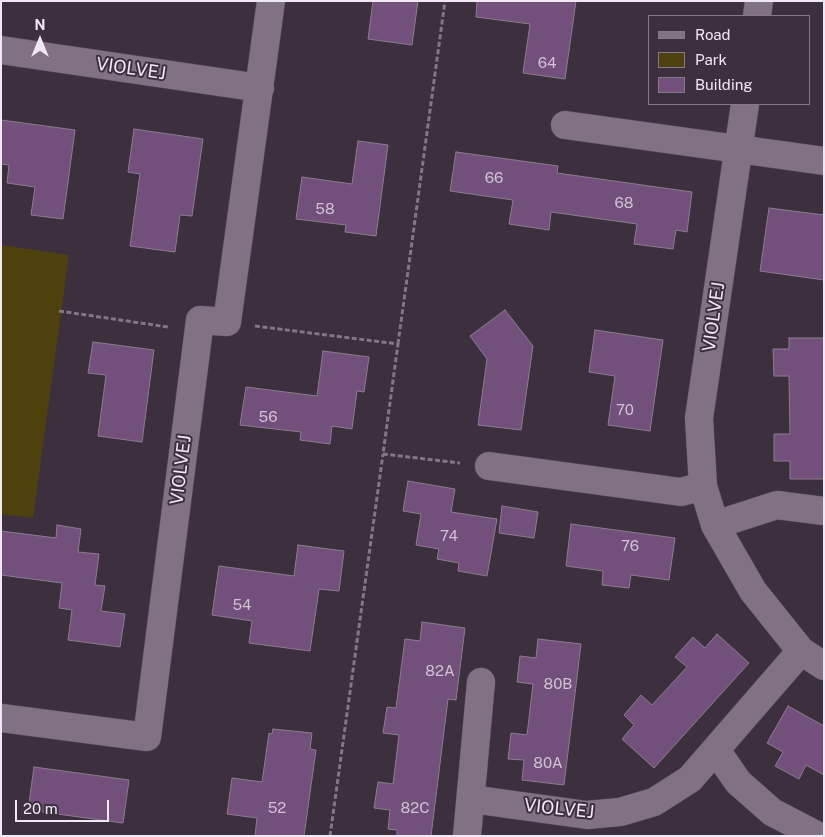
<!DOCTYPE html>
<html>
<head>
<meta charset="utf-8">
<style>
	body { margin:0 }
	#map { position:relative; width:825px; height:837px; overflow:hidden; background:#3c303f; font-family:"Public Sans",sans-serif }
	canvas { display:block }
	.frame { position:absolute; inset:0; border:2px solid #f0e8f2; pointer-events:none }
	.legend { position:absolute; left:648px; top:15px; width:162px; height:90px; box-sizing:border-box; background:#3c303f; border:1px solid #847a87; margin:0; padding:6px 9px; list-style:none; font-size:15px; color:#f0e8f2 }
	.legend li { display:flex; align-items:center; gap:10px; height:25px }
	.legend b { width:25px; border:1px solid #847a87 }
	.north { position:absolute; left:15px; top:15px; width:50px; height:50px; -webkit-text-stroke:4px #3c303f; paint-order:stroke; rotate:0deg; font-size:14px; font-weight:700; line-height:20px; text-align:center; color:#f0e8f2 }
	.north::after { content:''; display:block; margin:auto; width:18px; height:22px; background:#f0e8f2; clip-path:polygon(50% 0,100% 100%,50% 72%,0 100%) }
	.scale { position:absolute; left:15px; top:800px; width:94px; height:22px; box-sizing:border-box; border:2px solid #f0e8f2; border-top:0; padding-left:6px; font-size:15px; line-height:18px; white-space:nowrap; color:#f0e8f2; -webkit-text-stroke:4px #3c303f; paint-order:stroke }
</style>
</head>
<body>
<div id="map">
<canvas width="825" height="837"></canvas>
<div class="frame"></div>
<ul class="legend">
<li><b style="height:6px;background:#807283"></b>Road</li>
<li><b style="height:14px;background:#4e410d"></b>Park</li>
<li><b style="height:14px;background:#734f7c"></b>Building</li>
</ul>
<div class="north">N</div>
<div class="scale">20 m</div>
</div>
<script>
const ctx = document.querySelector('canvas').getContext('2d');
ctx.lineJoin = 'round';
function fillPath(path, color) { ctx.fillStyle = color; ctx.fill(path, 'evenodd'); }
const toPath = rows => new Path2D(rows.map(r => 'M' + r).join(''));
function strokePath(path, color, width, dash) { ctx.strokeStyle = color; ctx.lineWidth = width; ctx.lineCap = dash ? 'butt' : 'round'; ctx.setLineDash(dash || []); ctx.stroke(path); }
function write(font, color, halo, rows, align = 'center') {
  ctx.font = font + ' "Public Sans",sans-serif'; ctx.lineWidth = 4; ctx.setLineDash([]); ctx.textBaseline = 'middle'; ctx.strokeStyle = halo; ctx.fillStyle = color; for (const [text, x, y, turn = 0] of rows) {
    ctx.save(); ctx.translate(x, y); ctx.rotate((+turn || 0) * Math.PI / 180); ctx.textAlign = isNaN(turn) ? turn : align; if (halo) ctx.strokeText(text, 0, 0); ctx.fillText(text, 0, 0); ctx.restore();
  }
}
const green = toPath([
	[1,245,69,255,33,518,1,514]
]);
const building = toPath([
	[373,1,418,1,412,45,368,39,373,1],
	[477,1,576,1,565,79,523,73,530,24,476,17,477,1],
	[1,120,75,130,63,219,31,215,35,187,7,183,9,165,1,164,1,120],
	[134,129,203,139,192,216,180,215,175,252,130,246,140,174,128,172,134,129],
	[358,141,388,145,376,236,345,232,346,225,296,219,302,177,352,184,358,141],
	[456,152,558,166,557,173,692,192,687,232,676,230,673,249,634,244,637,224,551,212,549,230,509,224,513,200,450,191,456,152],
	[769,208,824,215,824,280,760,271,769,208],
	[505,310,533,346,521,430,478,425,487,359,470,336,505,310],
	[595,330,663,340,650,431,608,425,615,376,589,372,595,330],
	[789,338,824,338,824,479,790,479,790,461,774,461,774,434,790,434,789,376,774,376,773,349,789,349,789,338],
	[93,342,154,350,142,442,98,436,106,375,88,373,93,342],
	[323,351,369,357,364,392,357,391,352,429,332,426,330,444,300,440,301,432,240,425,246,387,317,396,323,351],
	[408,481,455,489,451,512,497,519,487,576,458,571,459,563,437,559,439,549,416,545,421,514,403,511,408,481],
	[502,506,538,512,534,538,499,533,502,506],
	[571,524,675,538,669,580,631,575,629,588,602,585,603,571,566,566,571,524],
	[57,525,81,529,78,552,99,554,95,585,105,586,101,611,125,614,120,647,68,640,72,610,59,608,62,583,1,575,1,531,56,538,57,525],
	[298,545,344,551,339,591,319,589,310,651,249,643,252,621,212,615,219,566,294,576,298,545],
	[422,622,465,628,456,700,448,699,431,836,397,836,397,830,388,829,390,810,374,808,378,782,393,784,399,735,383,733,387,707,396,708,405,639,420,641,422,622],
	[717,634,749,663,654,768,622,739,634,725,624,715,641,695,652,705,687,667,675,657,693,637,705,648,717,634],
	[538,639,581,644,564,785,522,780,524,760,508,759,511,733,527,735,533,684,517,682,520,656,536,658,538,639],
	[788,706,824,726,824,775,806,765,799,779,775,766,783,752,767,743,788,706],
	[273,729,312,733,310,749,316,750,304,836,255,836,257,818,227,814,232,778,262,782,269,733,272,734,273,729],
	[34,767,129,780,123,823,28,810,34,767]
]);
const path = toPath([
	[59,311,168,327],
	[255,326,398,344,383,454,460,463],
	[398,344,445,1],
	[330,836,383,454]
]);
const minor = toPath([
	[757,16,759,1],
	[1,50,260,88],
	[745,104,699,418,703,486,715,525,753,591,801,651,824,666],
	[565,125,824,161],
	[489,466,681,492,703,486],
	[715,525,777,505,824,511],
	[1,718,147,737,200,320,227,322,271,1],
	[716,750,738,782,772,812,818,836],
	[471,799,587,815,620,812,654,802,690,779,801,651],
	[467,836,481,682]
]);
const numberNames = [
	["64",547,63],
	["66",494,178],
	["68",624,203],
	["58",325,209],
	["70",625,410],
	["56",268,417],
	["74",449,536],
	["76",630,546],
	["54",242,605],
	["82A",440,671],
	["80B",558,684],
	["80A",548,763],
	["52",277,808],
	["82C",415,808]
];
const streetNames = [
	["VIOLVEJ",131,69,8],
	["VIOLVEJ",714,317,-82],
	["VIOLVEJ",181,470,-83],
	["VIOLVEJ",559,809,6]
];
fillPath(green, '#4e410d');
fillPath(building, '#734f7c');
strokePath(building, '#8b7d8f', 1);
strokePath(minor, '#584e5b', 29);
strokePath(path, '#827784', 3, [5, 2.5]);
strokePath(minor, '#807283', 28);
write('15px', '#d1c2d4', null, numberNames);
write('18px', '#f0e8f2', '#3c303f', streetNames);
</script>
</body>
</html>
